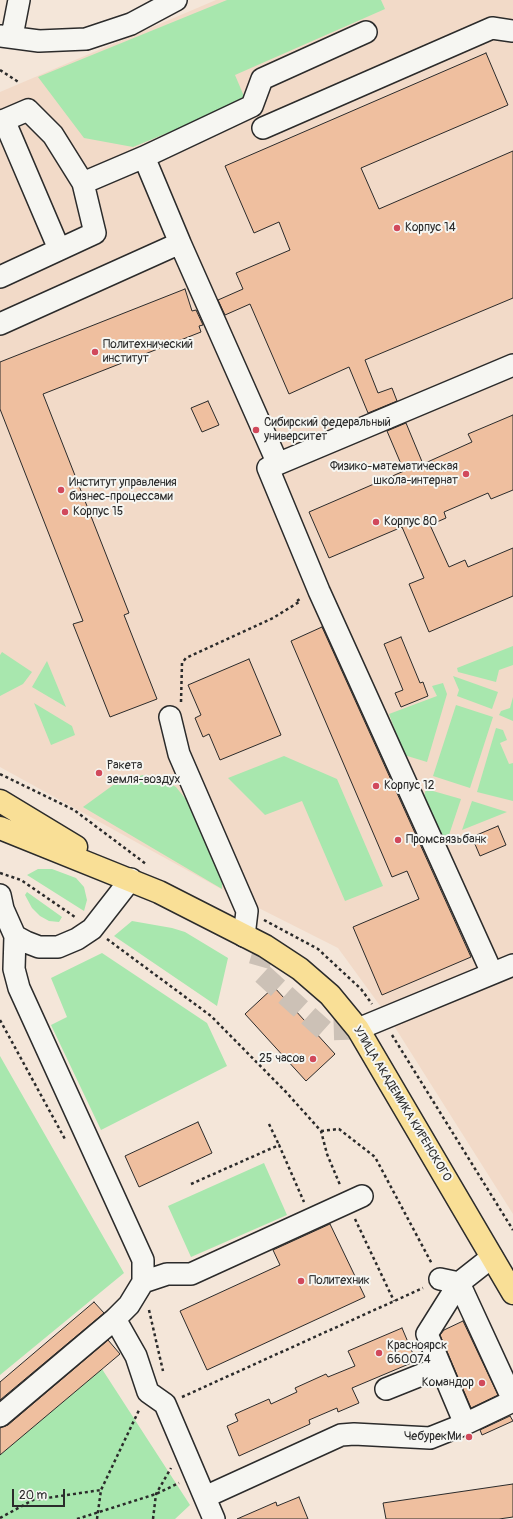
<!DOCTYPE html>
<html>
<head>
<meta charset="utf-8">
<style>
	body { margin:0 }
	#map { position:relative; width:513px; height:1519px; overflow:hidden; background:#f4e6d9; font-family:Pangolin,sans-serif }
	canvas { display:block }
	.scale { position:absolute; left:12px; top:1489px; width:53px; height:18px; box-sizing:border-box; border:2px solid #2b2b2b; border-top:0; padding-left:5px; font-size:12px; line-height:14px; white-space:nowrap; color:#2b2b2b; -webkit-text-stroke:3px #f6f6f2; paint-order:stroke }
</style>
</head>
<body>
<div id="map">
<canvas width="513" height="1519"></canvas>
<div class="scale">20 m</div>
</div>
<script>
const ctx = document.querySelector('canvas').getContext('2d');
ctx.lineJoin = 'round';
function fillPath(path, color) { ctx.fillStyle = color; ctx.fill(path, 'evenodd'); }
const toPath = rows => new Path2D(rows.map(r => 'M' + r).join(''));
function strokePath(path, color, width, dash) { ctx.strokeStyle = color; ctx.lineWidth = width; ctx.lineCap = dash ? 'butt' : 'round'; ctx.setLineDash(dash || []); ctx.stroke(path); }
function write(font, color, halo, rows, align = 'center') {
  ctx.font = font + ' Pangolin,sans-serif'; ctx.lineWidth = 4; ctx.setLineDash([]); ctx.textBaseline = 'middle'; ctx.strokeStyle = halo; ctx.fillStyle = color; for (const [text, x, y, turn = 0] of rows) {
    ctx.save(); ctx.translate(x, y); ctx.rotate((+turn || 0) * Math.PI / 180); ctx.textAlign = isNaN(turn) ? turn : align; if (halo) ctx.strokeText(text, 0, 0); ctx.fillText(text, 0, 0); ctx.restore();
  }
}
const built = toPath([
	[216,0,513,0,513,1214,389,1018,338,948,223,890,0,767,0,92]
]);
const green = toPath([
	[227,0,381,0,385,9,235,75,246,101,133,147,84,138,38,77],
	[513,646,513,665,499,670,496,682,458,672,457,668],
	[2,652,32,672,23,684,0,696,0,655],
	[47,661,66,707,32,687],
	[453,676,498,692,492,709,457,696,459,690],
	[443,683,447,694,427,762,404,755,389,714,437,696,432,686],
	[513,697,513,721,499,715,501,711,510,708],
	[34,703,72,726,75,735,51,745],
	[456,705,493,717,470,788,433,776],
	[496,728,503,730,507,740,500,743,509,764,513,763,513,801,477,792],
	[284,756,337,779,383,886,345,901,302,801,265,815,228,778],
	[143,775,158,777,176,787,192,807,222,881,222,889,83,807,116,783],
	[426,789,461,799,447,841,441,837,424,796],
	[472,801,507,812,462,830],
	[38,869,52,869,76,878,84,887,87,900,84,911,27,875],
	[27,892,62,917,59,922,49,921,40,916,32,908,25,895],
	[132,921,172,928,185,932,228,958,217,1006,114,936],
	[102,953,207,1023,227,1066,101,1130,51,1025,67,1017,51,978],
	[0,1056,124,1273,0,1375],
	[264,1163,287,1215,191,1257,168,1206],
	[102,1369,190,1505,175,1519,0,1519,0,1455]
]);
const building = toPath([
	[486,53,508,105,361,168,379,209,513,151,513,298,365,360,378,393,392,388,397,401,368,413,349,367,289,394,250,304,225,315,218,300,243,289,236,273,290,250,279,222,254,233,225,166,486,53],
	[185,289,192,311,196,310,203,325,199,326,201,332,43,394,129,613,124,615,157,699,110,717,73,624,83,621,0,409,0,362,185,289],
	[208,401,219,425,202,432,191,408,208,401],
	[513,415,513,490,491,499,488,493,444,512,446,518,430,525,449,567,465,560,468,567,513,548,513,596,429,632,409,584,424,578,402,527,329,558,309,512,404,471,387,431,406,423,423,464,472,442,468,434,513,415],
	[322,627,471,957,382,995,353,927,419,899,407,871,392,877,291,641,322,627],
	[401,637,420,683,423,682,428,696,401,707,395,693,403,690,384,644,401,637],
	[249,659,281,735,220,760,209,734,203,737,195,718,201,715,188,685,249,659],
	[498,826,506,845,480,856,472,837,498,826],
	[274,987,335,1054,306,1081,245,1014,274,987],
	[198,1122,212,1153,139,1187,125,1156,198,1122],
	[330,1224,365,1297,207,1370,180,1311,280,1265,273,1250,330,1224],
	[94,1302,104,1313,0,1400,0,1382,94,1302],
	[463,1321,498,1395,471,1408,440,1335,444,1330,463,1321],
	[402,1328,416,1361,352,1388,359,1403,338,1412,337,1408,309,1420,310,1424,239,1456,227,1426,238,1421,235,1414,269,1399,271,1404,297,1392,295,1388,326,1374,328,1377,355,1366,348,1351,402,1328],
	[108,1340,120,1354,0,1455,0,1428,8,1425,108,1340],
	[510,1416,513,1421,482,1435,480,1430,510,1416],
	[513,1484,513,1517,499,1519,386,1519,383,1503,513,1484],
	[299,1497,308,1519,237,1519,276,1502,277,1506,299,1497]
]);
const minorTunnel = toPath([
	[265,946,258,970,324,1030,358,1029]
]);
const path = toPath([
	[0,70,20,83],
	[181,702,182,663,186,658,273,618,299,602,297,601,301,598],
	[0,774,74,810,146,864],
	[0,873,21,880,75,917],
	[264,920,318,949,361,989,372,1004],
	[107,939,211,1016,286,1092,321,1131,327,1154,340,1185],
	[0,1020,66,1141],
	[392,1035,513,1230],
	[269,1124,279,1145],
	[321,1131,339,1129,375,1157,432,1264],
	[191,1184,279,1145,304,1202],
	[355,1219,394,1301],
	[149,1310,163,1371],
	[182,1397,423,1288],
	[0,1518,33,1500,101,1490],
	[77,1519,156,1494,179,1483],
	[97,1519,101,1490,140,1408],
	[153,1519,156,1494,171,1468]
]);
const minor = toPath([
	[0,36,39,41,86,39,131,24,176,0],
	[12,36,19,0],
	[4,120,59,249],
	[0,122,28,110,53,135,83,183,95,233,0,277],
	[263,128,492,28,513,31],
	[144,157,180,243],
	[83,183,144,157,252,106,262,79,366,32],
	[0,324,180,243,278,464],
	[170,717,179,754,247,911,244,936],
	[0,895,3,909,15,936,26,942,39,947,58,947,77,939,92,929,131,879],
	[15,936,14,969,19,988,143,1260,143,1282,129,1305,115,1319,136,1356,148,1392,165,1404,214,1519],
	[492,973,319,591,268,468,513,365],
	[358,1029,513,965],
	[440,1279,459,1283],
	[459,1283,513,1400],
	[386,1389,441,1367],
	[0,1416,115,1319,129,1305,143,1282,167,1274,191,1274,362,1196],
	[465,1424,427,1334,459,1283,492,1257],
	[205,1497,341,1435,354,1434,430,1438,465,1424,513,1401]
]);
const major = toPath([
	[0,801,76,847],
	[0,828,159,892,265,946,300,969,330,995,358,1029,513,1293]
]);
const markers = [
	[397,228,4,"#d1495b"],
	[95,352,4,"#d1495b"],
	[256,430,4,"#d1495b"],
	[466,474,4,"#d1495b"],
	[61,490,4,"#d1495b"],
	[65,512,4,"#d1495b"],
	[376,522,4,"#d1495b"],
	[99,773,4,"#d1495b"],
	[376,786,4,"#d1495b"],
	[398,840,4,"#d1495b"],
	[313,1059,4,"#d1495b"],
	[301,1281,4,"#d1495b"],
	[379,1353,4,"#d1495b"],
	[482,1383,4,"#d1495b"],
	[469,1437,4,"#d1495b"]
];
const poiNames = [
	["Корпус 14",405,228],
	["Политехнический",103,345],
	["институт",103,359],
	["Сибирский федеральный",264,423],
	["университет",264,437],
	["Физико-математическая",458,467,"right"],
	["школа-интернат",458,481,"right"],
	["Институт управления",69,483],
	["бизнес-процессами",69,497],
	["Корпус 15",73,512],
	["Корпус 80",384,522],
	["Ракета",107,766],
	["земля-воздух",107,780],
	["Корпус 12",384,786],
	["Промсвязьбанк",406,840],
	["25 часов",305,1059,"right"],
	["Политехник",309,1281],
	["Красноярск",387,1346],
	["660074",387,1360],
	["Командор",474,1383,"right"],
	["ЧебурекМи",461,1437,"right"]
];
const streetNames = [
	["УЛИЦА АКАДЕМИКА КИРЕНСКОГО",402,1104,59]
];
fillPath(built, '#f2dac8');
fillPath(green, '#a8e7ae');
fillPath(building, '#efbf9f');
strokePath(building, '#2b2b2b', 1);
strokePath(minorTunnel, '#ccc1b6', 21, [21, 10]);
strokePath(minor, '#2b2b2b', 24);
strokePath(major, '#2b2b2b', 25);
strokePath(path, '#2b2b2b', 2.5, [3, 3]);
strokePath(minor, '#f6f6f2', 21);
strokePath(major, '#f9df96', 22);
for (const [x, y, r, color] of markers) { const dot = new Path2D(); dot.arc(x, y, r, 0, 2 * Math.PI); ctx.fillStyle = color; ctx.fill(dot); strokePath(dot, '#f6f6f2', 1.5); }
write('12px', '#2b2b2b', '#f6f6f2', poiNames, 'left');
write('12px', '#2b2b2b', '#f6f6f2', streetNames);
</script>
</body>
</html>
